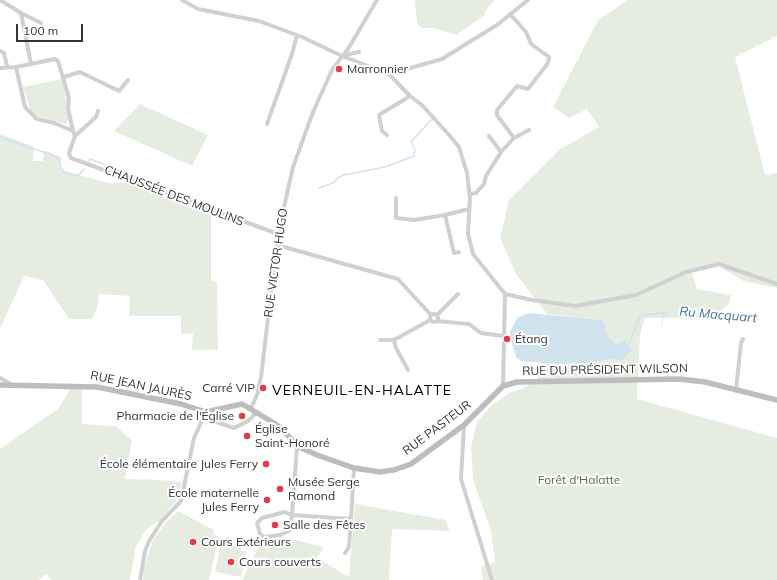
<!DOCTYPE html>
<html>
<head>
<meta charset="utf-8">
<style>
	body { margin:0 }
	#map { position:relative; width:777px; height:580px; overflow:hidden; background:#fff; font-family:Mulish,sans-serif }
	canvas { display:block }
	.scale { position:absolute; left:16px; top:24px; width:67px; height:18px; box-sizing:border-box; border:2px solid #333; border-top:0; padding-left:5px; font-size:12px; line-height:14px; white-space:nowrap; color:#333; -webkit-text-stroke:3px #fff; paint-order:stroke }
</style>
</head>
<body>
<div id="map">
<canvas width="777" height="580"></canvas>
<div class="scale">100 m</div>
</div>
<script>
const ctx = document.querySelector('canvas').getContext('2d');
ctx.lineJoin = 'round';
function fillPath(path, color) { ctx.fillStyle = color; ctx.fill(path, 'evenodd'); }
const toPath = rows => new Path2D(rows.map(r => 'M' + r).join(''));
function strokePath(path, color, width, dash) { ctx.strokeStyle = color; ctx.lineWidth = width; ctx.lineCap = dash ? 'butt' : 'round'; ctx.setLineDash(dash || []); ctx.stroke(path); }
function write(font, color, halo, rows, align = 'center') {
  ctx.font = font + ' Mulish,sans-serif'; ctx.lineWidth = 4; ctx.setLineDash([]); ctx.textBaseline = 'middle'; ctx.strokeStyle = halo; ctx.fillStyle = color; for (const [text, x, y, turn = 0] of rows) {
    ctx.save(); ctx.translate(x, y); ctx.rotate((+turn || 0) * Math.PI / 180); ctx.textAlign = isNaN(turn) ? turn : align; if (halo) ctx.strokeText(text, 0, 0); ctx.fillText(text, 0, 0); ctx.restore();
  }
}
const green = toPath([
	[415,0,493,0,494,1,485,11,485,15,456,35,435,28,421,28,417,23],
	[628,0,777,0,777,36,735,57,765,175,777,173,777,288,743,281,714,263,692,273,697,289,731,295,729,304,713,318,645,318,640,334,637,399,777,438,777,580,483,580,481,567,495,562,491,531,473,480,471,447,477,422,491,406,507,394,523,388,538,380,537,373,544,363,591,363,611,359,621,361,616,345,608,336,603,320,547,314,516,274,500,238,509,200,559,150,599,127,587,109,569,118,553,107,598,20],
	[62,79,67,99,66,106,69,120,65,124,37,116,31,111,23,87],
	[140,104,208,135,192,166,114,131],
	[0,134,34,147,33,161,43,161,44,150,61,157,61,170,108,183,127,183,211,215,211,280,217,282,218,350,192,350,193,334,181,334,181,316,129,316,130,296,99,294,98,305,92,319,69,319,43,280,24,276,0,329],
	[82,387,82,424,115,426,132,440,125,479,159,480,182,482,176,501,159,522,156,522,145,531,136,546,130,580,51,580,46,574,39,580,0,580,0,449,59,408,70,389],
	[355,504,446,520,450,531,392,529,389,580,242,580,260,544,295,540,324,547,317,558,349,577],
	[178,511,214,530,213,535,219,536,209,580,143,580,144,567,153,540,167,521],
	[226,543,242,546,241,550,246,552,241,577,215,572,220,547,225,548]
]);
const water = toPath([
	[677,310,664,315,661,330,663,314,677,310,777,321],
	[529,313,603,320,608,336,616,345,625,340,632,350,621,361,611,359,591,363,544,363,521,361,516,357,511,340,510,332,517,318]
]);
const stream = toPath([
	[0,137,54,156,60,161,60,166,64,172,78,176,85,168],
	[89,161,90,159,142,179],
	[319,188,335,182,337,178,344,175,385,167,414,156,415,150,411,142,432,119],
	[628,346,640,316,666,312]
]);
const street = toPath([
	[0,0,21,13,31,64,16,67,25,107,37,119,54,123,73,131,75,136,69,153,71,158,278,234],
	[182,0,198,9,259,21,302,37,342,56,389,74,410,96,422,105,450,136,459,147,467,173,470,198,468,234,473,254,505,294,503,386],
	[21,13,41,23],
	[0,51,4,53,7,66],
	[345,55,359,52],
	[31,64,55,59,58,61,69,98,68,108,73,131],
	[0,68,16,67],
	[389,74,442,59,497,25,528,0],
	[64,77,80,72,119,91,128,80],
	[267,124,292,54,297,35],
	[387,135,382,131,379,115,410,96],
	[75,136,96,117,98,111],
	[489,136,501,152],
	[514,138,529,130],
	[469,194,476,193,484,184,486,176,501,152,514,138,497,115,497,110,517,86,528,89,548,63,549,57,531,44,526,32,510,14],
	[396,198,396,218,414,220,445,215],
	[277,245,398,279,431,315],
	[459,252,454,253,445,215,469,209],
	[505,294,532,300,575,306,636,295,686,272,719,264,777,284],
	'430 318a4 4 0 1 1 8 0a4 4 0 1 1-8 0Z',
	[437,315,458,294],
	[437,321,469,324,481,333,504,336],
	[380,340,394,340,430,320],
	[394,340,396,348,408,370],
	[0,378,9,383],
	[736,390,741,343,743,339],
	[251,408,257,395,261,377,278,234,293,167,313,112,332,70,348,49,377,0],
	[204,418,234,428,248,421,257,412],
	[464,425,461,479,492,580],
	[297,446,292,515,351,519,349,547,345,553],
	[285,512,292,515,289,531,280,535,264,537,260,534,257,523,262,518,285,512],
	[351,519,354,468],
	[140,580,145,551,149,541,162,521,181,501,194,438,206,412]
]);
const secondary = toPath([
	[0,385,97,387,181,404,206,412,242,404,274,423,285,432,297,446,317,455,354,468,380,472,394,470,411,464,464,425,503,386,517,382,679,379,705,382,777,400]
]);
const markers = [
	[339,69,4,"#e63946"],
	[507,339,4,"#e63946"],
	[263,388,4,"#e63946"],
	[242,416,4,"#e63946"],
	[247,436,4,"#e63946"],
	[266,464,4,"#e63946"],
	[280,489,4,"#e63946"],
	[267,500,4,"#e63946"],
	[275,525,4,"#e63946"],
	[193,542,4,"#e63946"],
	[231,562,4,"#e63946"]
];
const poiNames = [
	["Marronnier",347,69],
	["Étang",515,339],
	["Carré VIP",255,388,"right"],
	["Pharmacie de l'Église",234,416,"right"],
	["Église",255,429],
	["Saint-Honoré",255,443],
	["École élémentaire Jules Ferry",258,464,"right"],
	["Musée Serge",288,482],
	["Ramond",288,496],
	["École maternelle",259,493,"right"],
	["Jules Ferry",259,507,"right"],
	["Salle des Fêtes",283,525],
	["Cours Extérieurs",201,542],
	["Cours couverts",239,562]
];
const streetNames = [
	["CHAUSSÉE DES MOULINS",174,196,21],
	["RUE VICTOR HUGO",276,263,-82],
	["RUE DU PRÉSIDENT WILSON",605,370,-1],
	["RUE JEAN JAURÈS",141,386,12],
	["RUE PASTEUR",437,428,-37]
];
const parkNames = [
	["Forêt d'Halatte",579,480]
];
const waterNames = [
	["Ru Macquart",718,315,5]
];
const quarterNames = [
	["VERNEUIL-EN-HALATTE",362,391]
];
fillPath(green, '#e6ecdf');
fillPath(water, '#cfe2ee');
strokePath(stream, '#cfe2ee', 1.5);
strokePath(street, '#d0d0d0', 4);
strokePath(secondary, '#bdbdbd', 5.5);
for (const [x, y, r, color] of markers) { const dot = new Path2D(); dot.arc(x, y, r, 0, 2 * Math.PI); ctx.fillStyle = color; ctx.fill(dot); strokePath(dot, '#fff', 1.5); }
write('12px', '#333', '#fff', poiNames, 'left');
write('12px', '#333', '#fff', streetNames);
write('12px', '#56703f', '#fff', parkNames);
write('italic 13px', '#3f7597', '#fff', waterNames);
ctx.letterSpacing = '1px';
write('14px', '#000', '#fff', quarterNames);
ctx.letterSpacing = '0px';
</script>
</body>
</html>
